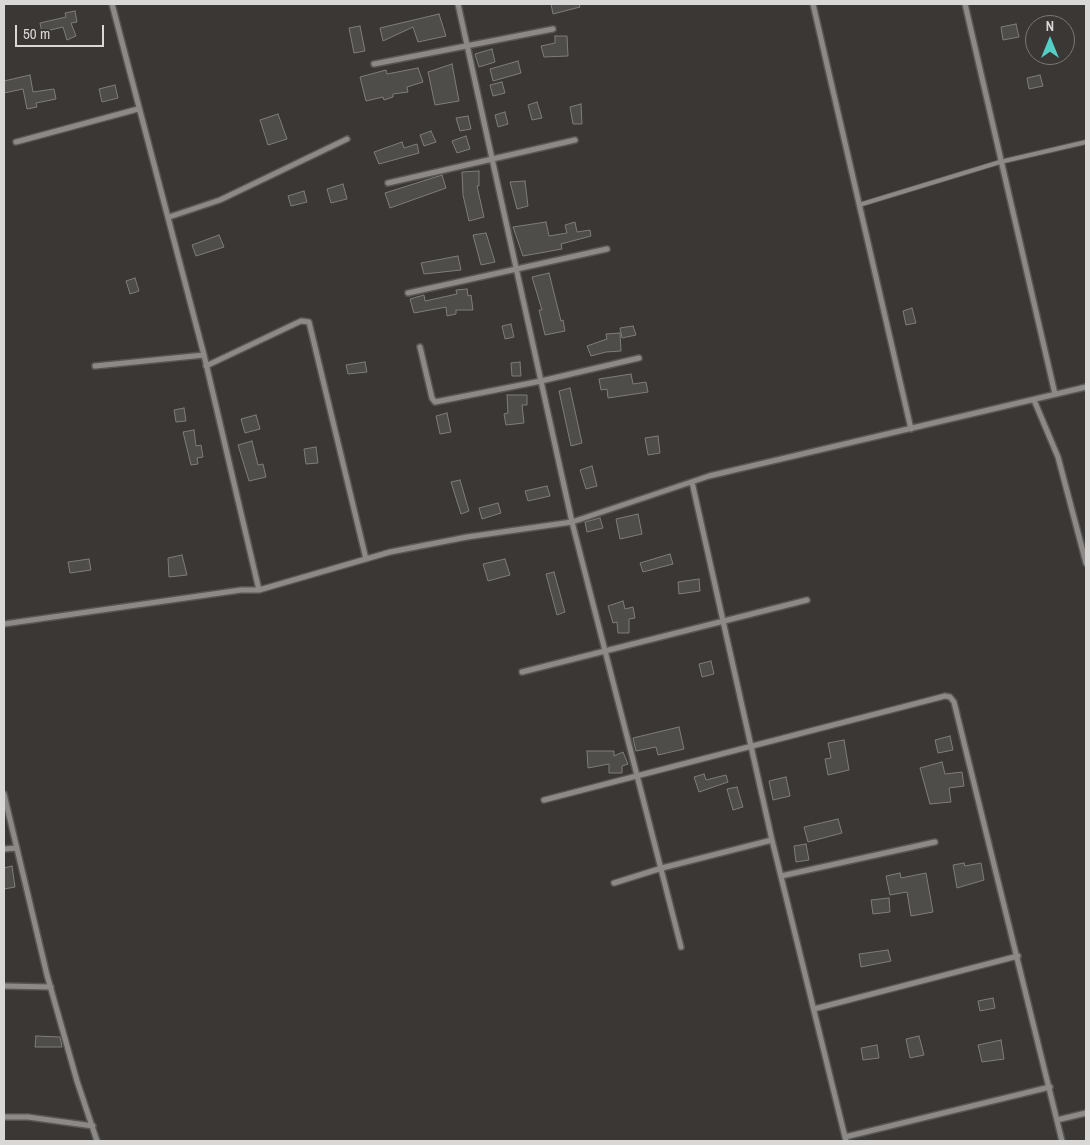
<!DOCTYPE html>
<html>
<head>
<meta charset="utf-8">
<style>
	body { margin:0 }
	#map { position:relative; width:1090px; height:1145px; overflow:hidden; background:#3a3735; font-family:"Archivo Narrow",sans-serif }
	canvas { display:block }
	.frame { position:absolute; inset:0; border:5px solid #dad8d7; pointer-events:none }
	.north { position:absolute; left:1025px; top:15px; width:50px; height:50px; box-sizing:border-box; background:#3a3735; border:1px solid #7a7776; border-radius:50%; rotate:0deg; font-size:14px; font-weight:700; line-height:20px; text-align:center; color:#dad8d7 }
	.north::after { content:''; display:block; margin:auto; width:18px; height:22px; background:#55cec6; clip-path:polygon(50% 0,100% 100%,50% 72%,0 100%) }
	.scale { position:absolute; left:15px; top:25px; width:89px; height:22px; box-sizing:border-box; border:2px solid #dad8d7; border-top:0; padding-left:6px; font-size:15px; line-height:18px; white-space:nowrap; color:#dad8d7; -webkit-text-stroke:4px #3a3735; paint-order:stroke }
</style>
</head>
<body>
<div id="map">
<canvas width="1090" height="1145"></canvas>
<div class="frame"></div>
<div class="north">N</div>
<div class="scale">50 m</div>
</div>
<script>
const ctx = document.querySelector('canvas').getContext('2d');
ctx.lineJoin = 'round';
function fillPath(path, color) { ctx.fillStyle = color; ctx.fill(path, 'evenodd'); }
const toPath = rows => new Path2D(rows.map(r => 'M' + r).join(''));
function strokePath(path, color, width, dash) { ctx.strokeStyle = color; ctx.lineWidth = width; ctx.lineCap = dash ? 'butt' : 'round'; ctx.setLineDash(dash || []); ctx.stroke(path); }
const building = toPath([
	[551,4,579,4,580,7,553,14,551,4],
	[75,11,77,22,71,23,76,36,67,40,63,27,42,32,40,23,66,17,65,13,75,11],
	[439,14,446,36,418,42,413,27,383,41,380,28,439,14],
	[1016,24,1019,37,1003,40,1001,27,1016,24],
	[360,26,365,51,354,53,349,28,360,26],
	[555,36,567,36,568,56,544,57,541,46,555,43,555,36],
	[492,49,495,62,479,67,475,54,492,49],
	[518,61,521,73,493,81,490,69,518,61],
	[452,64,459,101,435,105,428,72,452,64],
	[418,68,423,82,407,87,408,92,393,94,393,97,384,100,383,97,366,101,360,77,386,70,387,74,418,68],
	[30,75,33,92,54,89,56,99,36,103,37,107,27,109,23,89,4,93,4,81,30,75],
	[1040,75,1043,86,1029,89,1027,78,1040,75],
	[502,82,505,93,493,96,490,85,502,82],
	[115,85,118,98,102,102,99,89,115,85],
	[537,102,542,118,532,120,528,105,537,102],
	[581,104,582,124,573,124,570,107,581,104],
	[505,112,508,124,498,127,495,115,505,112],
	[278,114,287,139,268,145,260,120,278,114],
	[468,116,471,129,460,131,456,118,468,116],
	[431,131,436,142,424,146,420,135,431,131],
	[466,136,470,149,457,153,452,141,466,136],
	[402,142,404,148,417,144,419,153,379,164,374,152,402,142],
	[479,171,479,186,477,186,484,217,469,221,463,195,462,172,479,171],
	[442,175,446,188,390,208,385,193,442,175],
	[525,181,528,206,517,209,510,182,525,181],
	[343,184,347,199,331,203,327,189,343,184],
	[304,191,307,202,291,206,288,196,304,191],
	[546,222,549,236,567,233,565,225,575,222,577,232,590,230,591,236,561,244,562,249,523,256,513,227,546,222],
	[486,233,495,262,481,265,473,235,486,233],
	[219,235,224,247,196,256,192,245,219,235],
	[458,256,461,270,424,274,421,263,458,256],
	[549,273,561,321,563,320,565,331,545,335,539,310,542,310,532,277,549,273],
	[135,278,139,291,130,294,126,281,135,278],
	[467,289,468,296,471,295,473,310,456,310,456,314,447,316,446,307,414,313,410,299,424,295,425,301,457,294,456,290,467,289],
	[912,308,916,323,906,325,903,311,912,308],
	[511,324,514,337,505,339,502,326,511,324],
	[633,326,636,335,622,338,620,328,633,326],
	[620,333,621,351,606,352,591,356,587,346,607,339,606,334,620,333],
	[365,362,367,372,348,374,346,365,365,362],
	[520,362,521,376,512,376,511,363,520,362],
	[631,374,633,384,646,382,648,392,608,398,607,389,601,390,599,379,631,374],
	[570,388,582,443,571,446,559,391,570,388],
	[507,395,527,395,527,405,522,405,524,423,506,425,504,414,508,413,507,395],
	[184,408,186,421,176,422,174,410,184,408],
	[447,413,451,432,440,434,436,416,447,413],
	[256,415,260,429,245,433,241,419,256,415],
	[194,430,196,446,201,445,203,457,197,458,198,464,191,465,183,432,194,430],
	[658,436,660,453,648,455,645,438,658,436],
	[252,441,258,465,263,464,266,477,249,481,238,445,252,441],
	[316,447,318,463,306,464,304,449,316,447],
	[592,466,597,486,586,489,580,470,592,466],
	[460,480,469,511,461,514,451,482,460,480],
	[547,486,550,496,528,501,525,491,547,486],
	[498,503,501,513,482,519,479,508,498,503],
	[638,514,642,534,620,539,616,519,638,514],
	[600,518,603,528,587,532,585,522,600,518],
	[670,554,673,564,643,572,640,563,670,554],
	[182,555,187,575,169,577,168,558,182,555],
	[89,559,91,570,70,573,68,562,89,559],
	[505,559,510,575,488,581,483,564,505,559],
	[554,572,565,612,557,615,546,574,554,572],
	[699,579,700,591,679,594,678,582,699,579],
	[623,601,625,609,633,607,635,618,629,619,629,633,618,633,617,622,613,623,608,606,623,601],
	[711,661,714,674,702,677,699,664,711,661],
	[679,727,684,749,658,755,656,747,636,751,633,738,679,727],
	[950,736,953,750,938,753,935,740,950,736],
	[844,740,849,770,828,775,825,759,831,758,828,743,844,740],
	[587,751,614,751,614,756,623,752,628,764,622,766,622,773,609,773,609,764,588,768,587,751],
	[942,762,945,774,962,772,964,786,949,788,951,802,930,804,920,768,942,762],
	[704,774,706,780,726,775,728,782,699,792,694,777,704,774],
	[786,777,790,796,773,800,769,781,786,777],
	[737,787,743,807,733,810,727,789,737,787],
	[838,819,842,833,808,842,804,827,838,819],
	[806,844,809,860,796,862,794,846,806,844],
	[964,863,965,866,981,863,984,880,957,888,953,865,964,863],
	[12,866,15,887,4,889,4,868,12,866],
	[900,873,901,878,926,873,933,912,911,916,907,892,890,895,886,876,900,873],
	[889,898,890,912,873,914,871,900,889,898],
	[888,950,891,961,861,967,859,954,888,950],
	[993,998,995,1008,980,1011,978,1001,993,998],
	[36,1036,60,1037,62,1047,35,1047,36,1036],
	[919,1036,924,1055,910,1058,906,1039,919,1036],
	[1001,1040,1004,1059,982,1062,978,1045,1001,1040],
	[877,1045,879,1058,863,1060,861,1048,877,1045]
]);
const service = toPath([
	[859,205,1000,162,1086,142]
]);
const minor = toPath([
	[112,4,204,355,259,590],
	[458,4,572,522,681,947],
	[813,4,911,429],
	[965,4,1055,394],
	[374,64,553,29],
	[16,142,138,109],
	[388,183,575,140],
	[169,217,220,200,347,139],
	[408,293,607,249],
	[420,347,432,398,435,402,541,381,639,358],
	[95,366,204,355],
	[206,366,301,321,309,322,366,559],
	[1034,400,1058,457,1086,563],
	[692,482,772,840,846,1141],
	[4,624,241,590,259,590,390,552,467,537,572,522,709,476,1086,387],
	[522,672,807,600],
	[4,794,47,975,77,1081,97,1141],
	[544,800,945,696,950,697,954,702,1062,1141],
	[4,849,17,848],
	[781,876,935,842],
	[614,883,662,868,772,840],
	[4,986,51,987],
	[814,1009,1018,956],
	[4,1117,28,1117,93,1126],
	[1057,1120,1086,1113],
	[845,1137,1050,1087]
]);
fillPath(building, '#4e4d49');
strokePath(building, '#7f7d7a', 1);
strokePath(service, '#585654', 6);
strokePath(minor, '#585654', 8);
strokePath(service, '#8c8986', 4);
strokePath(minor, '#8c8986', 5);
</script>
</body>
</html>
